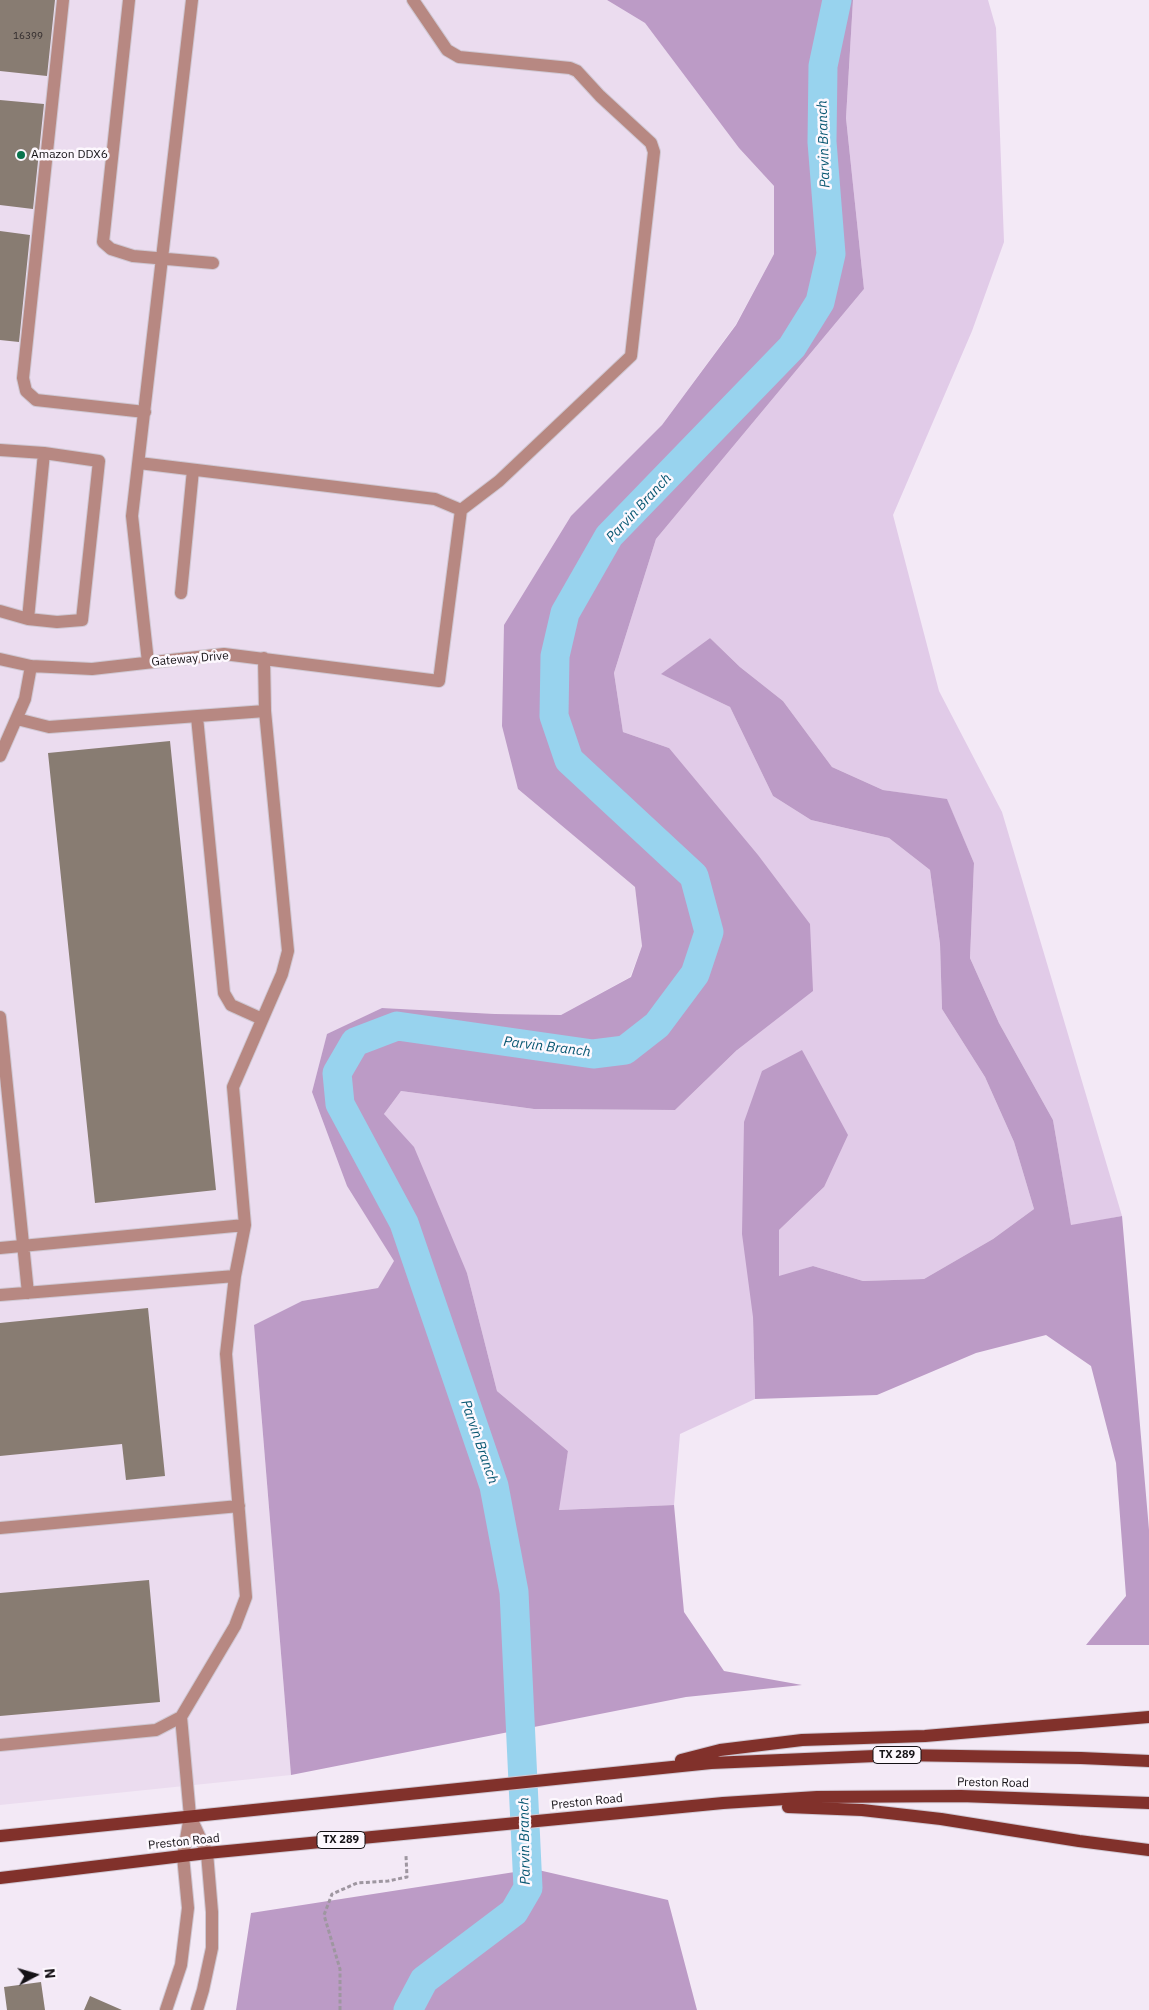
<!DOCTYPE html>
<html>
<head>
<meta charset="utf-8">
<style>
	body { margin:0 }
	#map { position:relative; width:1149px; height:2010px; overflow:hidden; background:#f3e9f6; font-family:"IBM Plex Sans",sans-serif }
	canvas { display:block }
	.north { position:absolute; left:10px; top:1950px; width:50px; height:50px; -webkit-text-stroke:4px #fdf8fe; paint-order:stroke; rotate:84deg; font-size:14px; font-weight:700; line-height:20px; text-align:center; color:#151216 }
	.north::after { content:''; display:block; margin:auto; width:18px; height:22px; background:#151216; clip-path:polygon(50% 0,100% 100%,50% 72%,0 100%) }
</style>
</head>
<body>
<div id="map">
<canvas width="1149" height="2010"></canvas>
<div class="north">N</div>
</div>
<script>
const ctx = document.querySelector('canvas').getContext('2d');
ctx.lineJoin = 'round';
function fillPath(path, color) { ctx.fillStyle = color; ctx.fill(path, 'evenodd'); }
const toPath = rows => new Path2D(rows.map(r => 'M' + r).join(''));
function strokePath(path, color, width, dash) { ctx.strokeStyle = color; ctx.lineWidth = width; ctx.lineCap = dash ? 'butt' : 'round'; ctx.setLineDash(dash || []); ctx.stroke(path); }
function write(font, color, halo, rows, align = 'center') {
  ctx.font = font + ' "IBM Plex Sans",sans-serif'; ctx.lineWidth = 5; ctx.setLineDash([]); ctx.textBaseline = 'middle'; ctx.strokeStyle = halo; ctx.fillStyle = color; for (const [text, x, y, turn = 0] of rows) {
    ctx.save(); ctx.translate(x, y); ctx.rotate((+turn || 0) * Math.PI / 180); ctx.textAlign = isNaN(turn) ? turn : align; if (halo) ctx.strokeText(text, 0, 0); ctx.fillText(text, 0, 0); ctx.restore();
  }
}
const built = toPath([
	[0,0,607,0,645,23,739,148,774,186,774,254,736,324,662,425,518,789,635,887,642,946,630,977,561,1015,495,1014,382,1008,327,1035,312,1092,347,1186,395,1261,378,1288,302,1301,254,1325,291,1775,0,1805]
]);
const green = toPath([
	[853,0,988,0,996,28,1004,242,972,331,893,515,939,691,1002,812,1122,1216,1071,1226,1053,1120,999,1023,970,958,974,863,947,800,883,790,832,767,783,701,740,667,710,638,662,674,730,707,773,796,811,820,889,838,930,870,940,944,942,1009,985,1077,1014,1142,1034,1209,993,1239,924,1279,863,1281,813,1266,779,1277,779,1230,824,1187,802,1050,753,1317,755,1399,680,1434,674,1505,558,1510,568,1451,497,1391,467,1273,384,1114,401,1091,534,1109,675,1110,737,1050,669,748,623,732,614,673,656,539,864,289,846,118]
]);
const forest = toPath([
	[607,0,853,0,846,118,864,289,656,539,614,673,623,732,669,748,758,855,810,924,813,991,737,1050,675,1110,534,1109,401,1091,384,1114,414,1147,467,1273,497,1391,568,1451,559,1510,674,1505,684,1612,724,1671,802,1685,686,1697,291,1775,254,1325,302,1301,378,1288,394,1261,347,1186,312,1092,327,1034,382,1008,495,1014,561,1015,631,977,642,946,635,887,518,789,502,726,504,625,571,516,662,425,736,325,774,254,774,186,739,148,645,23],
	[710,638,740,667,783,701,832,767,883,790,947,799,974,863,970,958,999,1023,1053,1120,1071,1225,1122,1216,1149,1530,1149,1645,1086,1645,1126,1596,1116,1463,1091,1366,1046,1335,976,1353,877,1395,755,1399,753,1317,742,1234,744,1122,762,1071,802,1050,848,1135,824,1187,779,1230,779,1276,813,1266,863,1281,924,1279,993,1239,1034,1209,1014,1142,985,1077,942,1009,940,944,930,870,889,838,811,820,773,796,730,707,661,674],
	[534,1869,668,1900,697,2010,236,2010,251,1913]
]);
const river = toPath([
	[408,2010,424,1980,514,1912,528,1888,514,1592,494,1486,404,1223,340,1104,337,1073,355,1042,397,1026,593,1054,625,1050,657,1025,695,974,709,932,694,876,569,760,554,716,555,656,565,613,609,536,792,347,820,302,831,254,822,142,823,66,837,0]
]);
const building = toPath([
	[0,0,55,0,47,76,0,71],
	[0,100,44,104,33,209,0,205],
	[0,231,30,235,19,342,0,340],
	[170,741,216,1190,95,1203,48,753],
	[148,1308,165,1476,126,1480,122,1444,0,1456,0,1323],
	[149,1580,160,1702,0,1716,0,1593],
	[41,1982,45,2010,7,2010,4,1987],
	[90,1996,122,2010,84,2010]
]);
const path = toPath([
	[340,2010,340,1969,324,1915,332,1894,357,1883,388,1881,407,1877,406,1856]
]);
const minor = toPath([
	[63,0,23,378,26,391,36,400,145,412],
	[129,0,103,242,111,249,133,256,213,263],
	[0,450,44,453,99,461,82,620,57,622,28,619,0,611],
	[139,463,435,499,461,510],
	[181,593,193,470],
	[28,619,44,453],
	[0,659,31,666,92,669,224,654,439,681,461,510,499,481,631,356,654,152,651,143,600,96,577,71,570,68,459,57,447,50,413,0],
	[148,662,132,516,192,0],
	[197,717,224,993,231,1005,262,1019],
	[17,719,49,727,265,711],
	[0,756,25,699,31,666],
	[0,1017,28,1293],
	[0,1248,245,1225],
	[0,1295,235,1276,245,1225,233,1087,282,974,288,951,265,711,264,658],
	[0,1528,239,1506],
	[0,1745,156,1730,181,1717,235,1626,246,1597,226,1354,235,1276],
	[190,1816,207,1853,212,1912,212,1948,203,1990,197,2010],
	[166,2010,181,1965,188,1908,183,1856,190,1816,181,1717]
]);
const major = toPath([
	[681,1760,720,1750,802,1740,925,1736,1149,1717],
	[788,1807,862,1810,941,1819,1079,1841,1149,1850],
	[0,1836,711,1763,899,1755,1081,1758,1149,1761],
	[0,1878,207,1853,723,1803,817,1797,961,1796,1149,1803]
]);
const markers = [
	[21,155,5,"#09744d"]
];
const numberNames = [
	["16399",28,36]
];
const shields = [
	[897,1755,48],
	[341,1840,48]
];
const shieldNames = [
	["TX 289",897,1755],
	["TX 289",341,1840]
];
const poiNames = [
	["Amazon DDX6",31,155]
];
const streetNames = [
	["Gateway Drive",190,659,-5],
	["Preston Road",993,1783,1],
	["Preston Road",587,1802,-6],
	["Preston Road",184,1842,-6]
];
const waterNames = [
	["Parvin Branch",824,144,-92],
	["Parvin Branch",639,508,-47],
	["Parvin Branch",547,1047,7],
	["Parvin Branch",479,1442,71],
	["Parvin Branch",525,1841,-91]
];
fillPath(built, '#ebdcef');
fillPath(green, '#e1cbe8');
fillPath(forest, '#bc9bc6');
strokePath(river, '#98d3ee', 29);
fillPath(building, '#887c72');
strokePath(minor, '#cfc7d2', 14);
strokePath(major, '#cfc7d2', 14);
strokePath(path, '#9e96a0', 3, [4, 2.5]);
strokePath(minor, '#b78882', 12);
strokePath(major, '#81312b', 12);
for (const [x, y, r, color] of markers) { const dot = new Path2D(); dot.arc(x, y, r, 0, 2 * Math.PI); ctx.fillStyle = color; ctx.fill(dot); strokePath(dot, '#fdf8fe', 2); }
write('10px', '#322c2d', null, numberNames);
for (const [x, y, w] of shields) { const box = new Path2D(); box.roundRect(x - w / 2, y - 8.5, w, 17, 4); ctx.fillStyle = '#fdf8fe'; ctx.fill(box); strokePath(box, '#151216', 1); }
write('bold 11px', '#151216', null, shieldNames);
write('12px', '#151216', '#fdf8fe', poiNames, 'left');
write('12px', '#151216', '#fdf8fe', streetNames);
write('italic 14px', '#095873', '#fdf8fe', waterNames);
</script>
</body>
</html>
